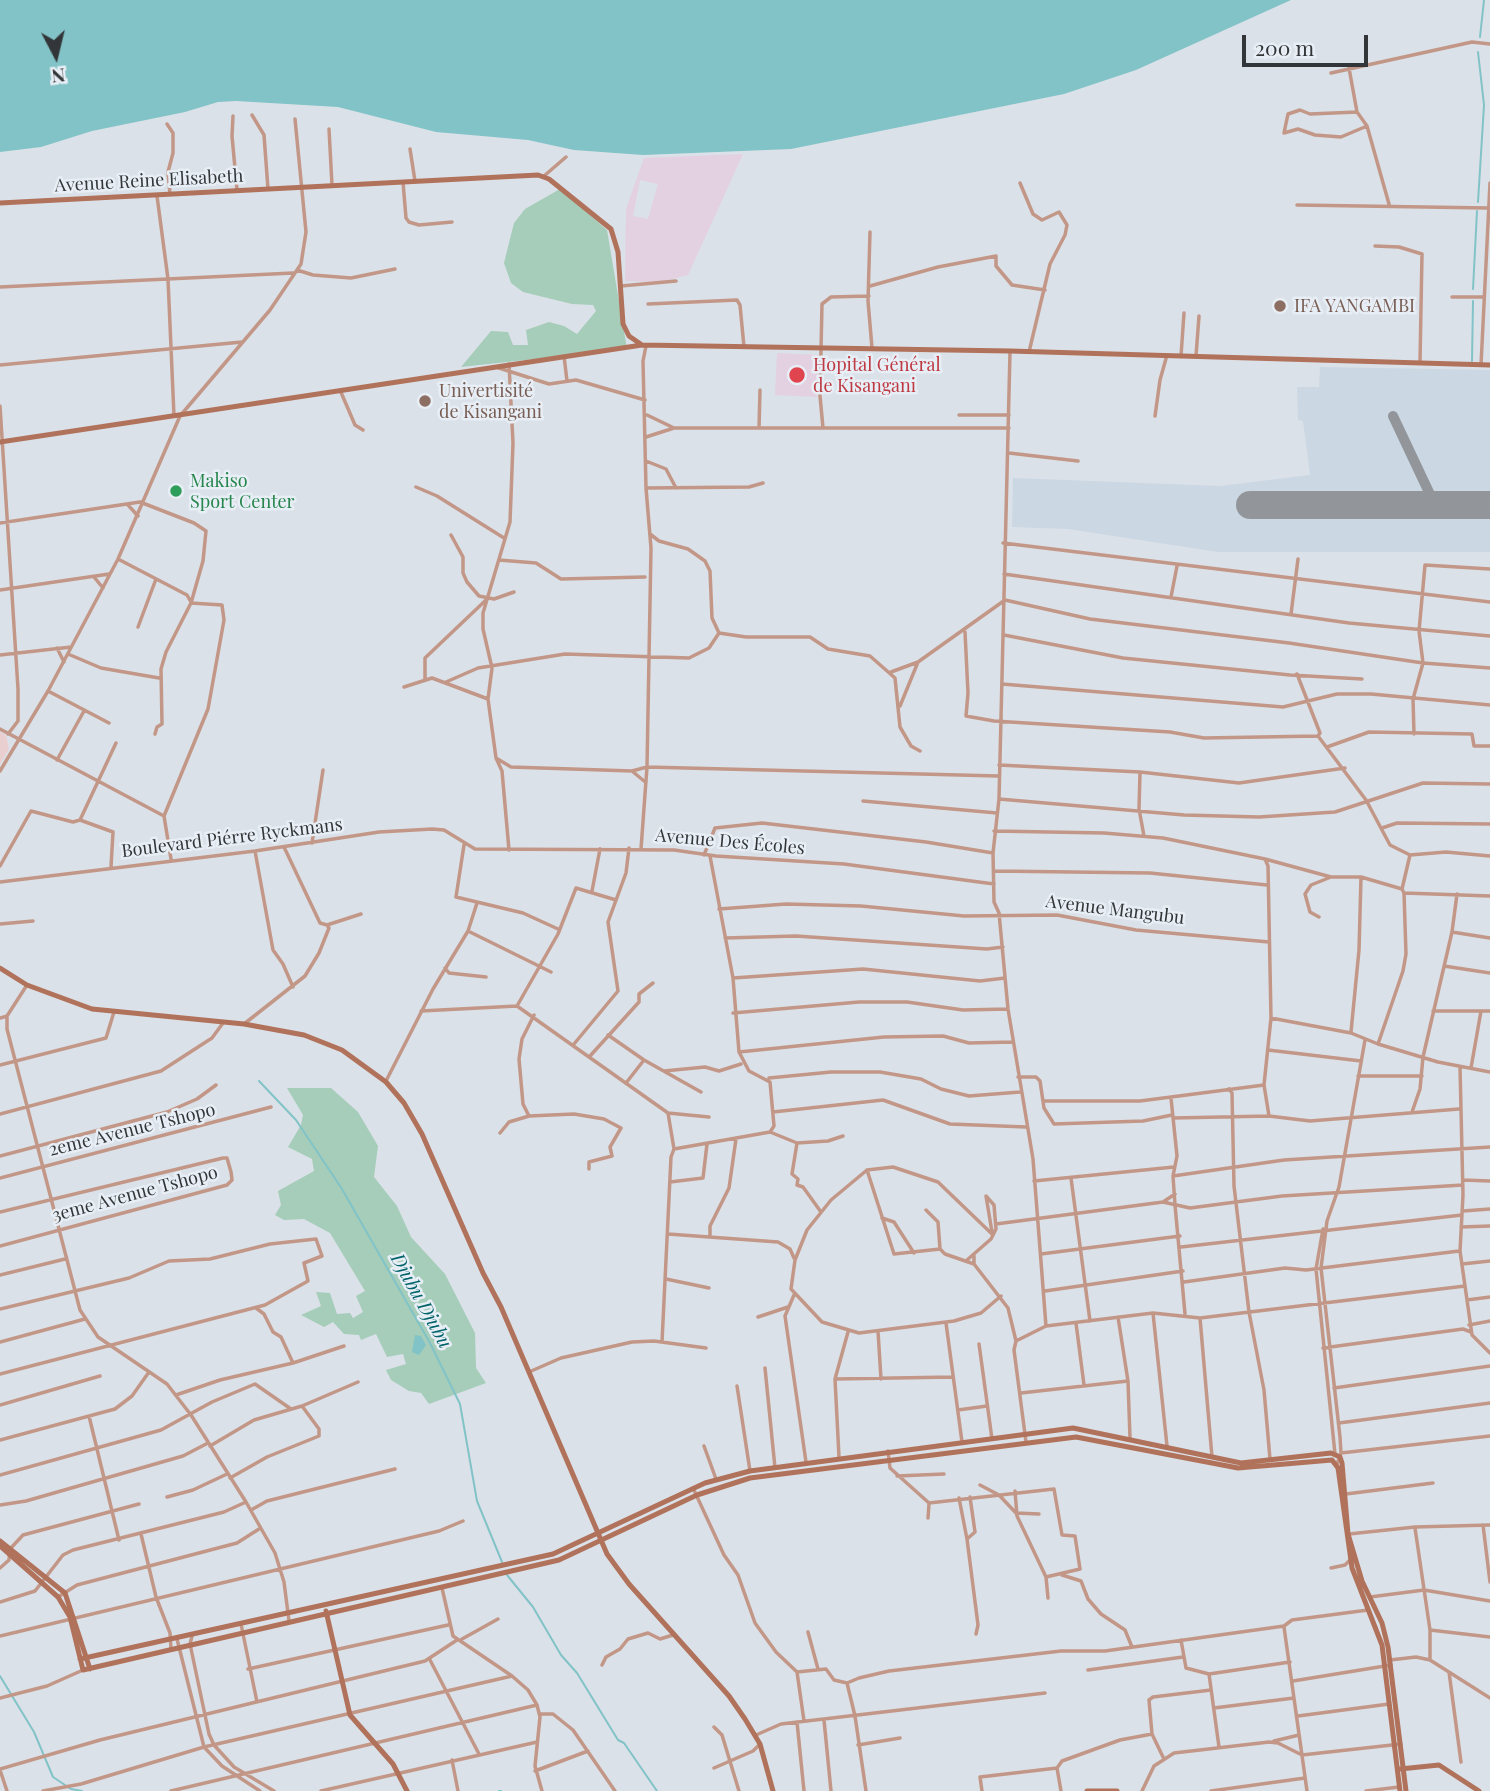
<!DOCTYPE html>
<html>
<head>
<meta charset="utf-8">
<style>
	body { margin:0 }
	#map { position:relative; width:1490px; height:1791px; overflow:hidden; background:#dbe1e8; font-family:"Playfair Display",serif }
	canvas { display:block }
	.north { position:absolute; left:21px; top:21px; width:70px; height:70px; -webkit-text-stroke:5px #e8eef5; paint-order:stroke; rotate:173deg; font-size:19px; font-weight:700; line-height:28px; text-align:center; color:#333638 }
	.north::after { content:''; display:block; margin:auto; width:24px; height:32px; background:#333638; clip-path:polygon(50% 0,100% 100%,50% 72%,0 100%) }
	.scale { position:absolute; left:1242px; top:35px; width:126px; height:32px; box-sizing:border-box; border:4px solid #333638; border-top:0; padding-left:9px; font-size:21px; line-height:24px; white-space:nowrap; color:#333638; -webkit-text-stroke:5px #e8eef5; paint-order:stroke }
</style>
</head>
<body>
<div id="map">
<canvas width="1490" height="1791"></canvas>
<div class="north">N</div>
<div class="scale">200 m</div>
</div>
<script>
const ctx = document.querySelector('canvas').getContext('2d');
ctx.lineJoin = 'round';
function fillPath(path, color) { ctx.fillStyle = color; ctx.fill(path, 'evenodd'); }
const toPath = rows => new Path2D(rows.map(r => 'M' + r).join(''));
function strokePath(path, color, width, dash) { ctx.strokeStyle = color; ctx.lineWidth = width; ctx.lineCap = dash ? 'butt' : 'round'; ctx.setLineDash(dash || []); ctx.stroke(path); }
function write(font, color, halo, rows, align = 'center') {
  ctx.font = font + ' "Playfair Display",serif'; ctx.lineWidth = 5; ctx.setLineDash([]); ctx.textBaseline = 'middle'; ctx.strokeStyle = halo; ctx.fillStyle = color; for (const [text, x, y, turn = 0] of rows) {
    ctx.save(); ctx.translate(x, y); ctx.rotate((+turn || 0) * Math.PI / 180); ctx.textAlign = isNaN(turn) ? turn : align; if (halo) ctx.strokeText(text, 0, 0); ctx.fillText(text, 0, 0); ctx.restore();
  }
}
const built = toPath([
	[1320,367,1490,370,1490,552,1218,552,1068,529,1012,527,1013,478,1220,486,1310,475,1303,421,1298,420,1297,387,1319,387]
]);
const education = toPath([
	[0,732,6,735,9,749,0,764]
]);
const medical = toPath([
	[743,154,688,275,660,282,625,281,626,209,644,158],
	[640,180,658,184,648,219,633,216],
	[777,353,819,355,817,397,775,395]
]);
const green = toPath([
	[560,189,607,230,627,349,461,367,491,331,508,332,513,345,528,345,526,330,549,322,564,326,577,334,596,311,593,305,572,304,523,292,511,283,504,263,514,223,525,209],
	[287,1088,331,1088,358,1112,378,1146,374,1177,397,1206,411,1237,445,1274,475,1333,476,1368,486,1383,429,1404,421,1393,409,1391,391,1380,386,1370,406,1364,403,1354,387,1357,376,1334,361,1340,359,1335,344,1334,333,1322,324,1327,301,1315,321,1306,316,1292,330,1293,337,1314,350,1313,353,1318,363,1312,356,1296,365,1291,330,1233,304,1219,284,1220,275,1215,281,1205,278,1191,314,1171,312,1159,288,1147,301,1125,303,1115]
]);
const water = toPath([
	[0,0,1291,0,1136,70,1064,94,791,149,643,155,574,150,528,140,436,132,338,107,236,101,218,102,185,112,92,131,41,147,0,152],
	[415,1335,421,1336,426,1345,419,1355,412,1352]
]);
const stream = toPath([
	[1480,37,1484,0],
	[1478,202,1484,105,1478,52],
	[1473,289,1477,211],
	[1472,361,1473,301],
	[259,1081,296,1120,342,1189,430,1343,460,1404,477,1501,502,1562],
	[507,1575,533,1607,561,1655,577,1673,618,1740,624,1743,657,1791],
	[0,1676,34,1732,53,1777,71,1789,82,1791],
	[499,1791,501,1791]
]);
const taxiway = toPath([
	[1393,416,1435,505]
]);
const runway = toPath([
	[1250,505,1490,505]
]);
const street = toPath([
	[1349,68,1357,112,1367,126,1389,204],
	[1331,73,1472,42,1490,44],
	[1357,112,1310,114,1300,110,1288,114,1284,133,1298,129,1315,135,1341,137,1367,126],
	[252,115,264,135,268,189],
	[233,116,232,136,237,190],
	[167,124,173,133,173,153,168,172,170,194],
	[329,129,332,185],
	[410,149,415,181],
	[544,176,566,157],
	[403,182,406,218,409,222,419,225,452,222],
	[1020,183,1033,214,1042,220,1059,212,1067,225,1065,235,1050,264,1029,352],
	[157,196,168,279,174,416],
	[1297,205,1488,208],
	[870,232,868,301,872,348],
	[1375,246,1399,247,1422,254,1420,362],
	[297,270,313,275,351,278,395,269],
	[621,286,676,281],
	[870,286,938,267,996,256,996,266,1012,285,1045,290],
	[0,287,293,273],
	[1452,297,1484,297],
	[648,304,737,300,740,305,744,347],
	[1010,352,999,799,993,853,994,902,999,913,1008,1009,1033,1159,1046,1326,1016,1341],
	[564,356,567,381],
	[1181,356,1184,313],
	[1196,356,1199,316],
	[509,364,513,443,510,522,483,613,483,629,492,668,488,699,496,758,502,771,509,850],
	[0,365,242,342],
	[1481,365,1490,183],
	[499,368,549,384,576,380,645,400],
	[340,390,355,425,363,430],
	[0,406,18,689,18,721,8,734],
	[647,415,672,427],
	[959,415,1009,415],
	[1155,416,1160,380,1167,355],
	[759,428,760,390],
	[823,428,820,396,822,304,831,297,869,296],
	[646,437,674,428,1009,428],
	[1009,453,1078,461],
	[646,461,666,469,676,488],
	[416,487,437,496,504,538],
	[647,488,749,487,763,483],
	[128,505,138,516],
	[0,523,140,502,194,523,206,531,203,561,191,603,166,652,161,669,162,724,157,727,155,734],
	[650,534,659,541,688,549,705,561,710,571,712,618,719,633],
	[451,535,463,557,463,573,467,582,479,596,494,599,514,592],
	[1003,543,1490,602],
	[118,559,187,595,191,602],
	[499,560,536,563,561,579,645,577],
	[1004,574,1349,623,1490,636],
	[94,577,103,588],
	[0,590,109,574],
	[1171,597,1177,566],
	[1291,614,1298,559],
	[138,627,156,579],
	[965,632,968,693,966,716,994,721,1170,732,1204,738,1318,736],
	[719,633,746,637,810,637,828,649,870,656,895,678,900,727,911,746,920,751],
	[1004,635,1123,658,1290,675,1362,679],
	[57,648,64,662],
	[68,654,101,668,159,678],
	[0,655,71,647],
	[891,672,918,662,1005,600,1090,619,1289,643,1423,663,1490,668],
	[1297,674,1320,733,1318,736,1366,800,1390,845,1410,855,1402,889,1404,893,1406,954,1403,971,1378,1044],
	[425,679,425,658,486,600],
	[446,682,478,668,565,654,689,658,709,648,719,633],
	[1002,684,1283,707,1337,694,1371,694,1490,705],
	[404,687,432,678,488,699],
	[48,691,109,723],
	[900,706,918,662],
	[0,729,164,816],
	[1414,734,1413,699,1423,663,1419,631,1425,565,1490,569],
	[1327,747,1369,732,1472,734,1474,746,1490,746],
	[496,758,511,767,632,771,647,767,998,776],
	[57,760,84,711],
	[999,765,1140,772,1239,783,1345,768],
	[0,771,48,691,118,559,180,416,270,310,301,264,306,232,295,119],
	[632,771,644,781],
	[1140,772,1139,809,1144,836],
	[999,799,1184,815,1259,817,1335,812,1423,783,1490,784],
	[863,801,997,813],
	[80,820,116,743],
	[1382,828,1397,823,1490,824],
	[994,831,1104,833,1163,838,1265,859,1331,877,1361,877,1402,889],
	[312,843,323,770],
	[464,845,456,897,523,913,558,929],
	[284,847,320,923,327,925,361,914],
	[641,849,647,767,651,548,646,488,643,361,646,346],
	[255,851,273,950,283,964,293,987],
	[704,855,715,828,762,823,926,842,993,853],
	[1410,855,1446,852,1490,856],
	[710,856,733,978,739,1052,749,1071,770,1082,774,1126,770,1132],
	[171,859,164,816,208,709,224,620,222,605,191,603],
	[1265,859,1268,866,1271,1018,1264,1085,1269,1116,1310,1121,1459,1109],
	[0,866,31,811,73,822,80,820,113,832,111,867],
	[994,871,1150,873,1267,885],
	[0,882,255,851,379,832,432,829,444,830,475,849,674,850,716,856,844,864,994,884],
	[592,891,600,849],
	[1404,893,1490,896],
	[719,909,786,904,861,906,964,916,1057,915,1136,930,1269,942],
	[1319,917,1310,912,1305,894,1311,885,1331,877],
	[0,924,33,921],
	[468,931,551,972],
	[1452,932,1490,938],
	[725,938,796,936,987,949,1003,947],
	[1444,966,1490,973],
	[445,968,449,973,486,977],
	[733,978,863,969,980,981,1005,978],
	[27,985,7,1016,7,1029,80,1310,98,1337,167,1384,191,1415,246,1502,275,1553,284,1582,289,1621],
	[517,1006,558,934,576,888,616,900],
	[421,1011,517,1006,668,1113,674,1149,671,1157,662,1342],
	[1433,1011,1490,1011],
	[733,1013,859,1002,907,1002,963,1010,1008,1009],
	[0,1018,7,1016],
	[1271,1018,1351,1033,1378,1044,1438,1062,1490,1072],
	[244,1024,305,976,319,953,329,928,327,925],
	[1351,1032,1359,950,1361,877],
	[608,1035,644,1060,701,1092],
	[574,1044,618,991,608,922,626,873,629,848],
	[1268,1050,1361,1061],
	[739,1052,884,1037,943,1036,969,1043,1013,1042],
	[590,1056,639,1002,639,994,653,983],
	[0,1065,106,1038,114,1012],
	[1460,1067,1463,1195,1460,1251,1472,1335,1490,1353],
	[1471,1068,1481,1011],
	[664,1071,705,1067,719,1071,741,1064],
	[1358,1076,1422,1076],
	[1018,1077,1036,1077,1040,1081,1044,1108,1054,1124,1143,1121,1172,1115],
	[769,1078,831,1072,880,1072,921,1079,941,1089,969,1096,1020,1092],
	[386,1081,433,989,468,931,477,903],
	[626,1083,644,1060],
	[1229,1089,1232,1093,1234,1186,1249,1312,1264,1390,1270,1459],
	[1171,1098,1177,1156,1173,1176,1175,1205,1185,1314],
	[1043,1101,1140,1101,1264,1085],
	[773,1112,883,1100,950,1124,1026,1127],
	[1412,1112,1420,1089,1423,1057,1452,932,1457,894],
	[668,1113,709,1117],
	[0,1114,161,1071,212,1038,223,1023],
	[529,1116,574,1114,604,1119,621,1128,610,1147,612,1156,589,1162,589,1169],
	[1173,1118,1269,1116],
	[500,1133,509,1122,529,1116,523,1104,519,1059,522,1039,534,1015],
	[797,1143,792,1174,798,1179,797,1185,803,1187,821,1212],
	[674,1149,770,1132,797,1143,828,1141,843,1136],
	[0,1156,167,1112,197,1099,216,1085],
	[867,1170,894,1254,940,1249,938,1222,926,1210],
	[1173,1176,1284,1160,1490,1147],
	[0,1178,271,1107],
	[1071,1178,1090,1321],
	[1463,1180,1490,1181],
	[1034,1181,1174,1167],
	[670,1182,703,1178,707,1144],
	[1163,1202,1190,1208,1282,1196,1463,1185],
	[1463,1211,1490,1209],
	[0,1212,223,1158,227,1158,231,1172,232,1180,227,1185,0,1246],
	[882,1218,894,1222,914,1253],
	[996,1224,1163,1202,1175,1194],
	[1461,1227,1490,1226],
	[1323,1229,1316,1269,1335,1454],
	[668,1234,778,1242,790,1249,794,1258],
	[992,1234,938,1182,893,1167,867,1170,831,1200,807,1230,795,1260,791,1289,822,1322,859,1333,954,1321,981,1313,1001,1296],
	[710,1236,710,1226,729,1188,736,1139],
	[1181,1247,1462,1215],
	[940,1249,945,1254,974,1264],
	[1041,1254,1180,1236],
	[974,1256,974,1264,1008,1308,1016,1341,1014,1350,1026,1442],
	[967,1260,991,1239,996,1229,994,1205,986,1196,992,1232],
	[1462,1264,1490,1261],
	[0,1275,65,1259],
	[666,1279,709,1288],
	[1184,1282,1285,1268,1306,1270,1459,1251],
	[1045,1291,1183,1271],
	[794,1295,785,1316,806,1462],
	[1467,1300,1490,1297],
	[256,1308,264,1314,273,1332,281,1337,293,1363],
	[0,1309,129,1278,169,1261,210,1259,270,1244,316,1239,322,1256,304,1263,308,1281,265,1305,0,1374],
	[1153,1313,1167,1446],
	[758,1317,788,1307],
	[1118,1317,1128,1381,1130,1438],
	[1200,1318,1212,1457],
	[946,1323,962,1442],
	[1076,1323,1084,1385],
	[1469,1325,1490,1321],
	[1046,1326,1153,1313,1200,1318,1465,1286],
	[878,1331,881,1379],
	[0,1342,85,1319],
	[979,1344,992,1439],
	[1323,1348,1463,1329,1471,1332],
	[765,1368,775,1468],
	[529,1372,561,1358,632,1342,654,1341,706,1348],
	[835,1379,953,1377],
	[737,1386,750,1471],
	[1334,1388,1490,1366],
	[1021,1393,1128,1381],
	[176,1395,220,1380,293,1363,344,1346],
	[0,1405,100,1376],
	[958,1410,987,1406],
	[89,1416,119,1540],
	[1339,1423,1490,1403],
	[0,1440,115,1409,132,1396,149,1372],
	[210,1446,254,1420,302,1406,358,1382],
	[704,1446,716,1479],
	[888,1451,890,1468,929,1503,1054,1489,1062,1535,1075,1536,1080,1569,1046,1577],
	[1341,1453,1490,1436],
	[839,1457,835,1379,848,1332],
	[1337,1464,1341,1453,1340,1437,1321,1268,1327,1221,1339,1187,1365,1040],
	[0,1475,161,1430,212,1402,255,1384,291,1409],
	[897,1476,944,1474],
	[230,1478,267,1457,319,1436,319,1429,302,1406],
	[980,1485,999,1495,1016,1513,1039,1514],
	[693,1488,724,1555,738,1575,755,1623,776,1652,797,1672,804,1721],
	[1015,1491,1017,1516,1046,1577,1048,1598],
	[1346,1494,1433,1483],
	[167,1497,193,1490,227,1474],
	[970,1497,975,1532,967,1539,978,1625,976,1634],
	[959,1498,967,1539],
	[0,1505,26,1501,183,1456,208,1443],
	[251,1510,267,1501,395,1469],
	[928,1518,929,1504],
	[1483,1525,1490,1582],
	[1415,1528,1430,1630,1430,1660],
	[141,1534,156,1597,170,1633,171,1649],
	[1349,1534,1415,1527,1490,1525],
	[0,1568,9,1560,10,1549,23,1535,139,1504],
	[1331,1568,1345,1565,1350,1560],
	[1062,1575,1081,1581,1088,1599,1101,1614,1125,1630,1132,1647],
	[442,1588,453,1636,512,1676,528,1690,537,1705,540,1717,535,1766,542,1791],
	[58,1597,77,1585,237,1543,259,1529],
	[1370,1597,1424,1590,1490,1601],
	[0,1602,35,1591,63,1555,73,1550,224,1512,246,1502],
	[241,1624,257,1702],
	[1284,1627,1307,1791],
	[1430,1630,1490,1637],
	[808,1632,818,1669],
	[0,1636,439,1531,463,1521],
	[192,1636,190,1644,209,1734,214,1745,234,1767,274,1791],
	[177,1639,204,1747,222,1766,260,1791],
	[462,1639,498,1619],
	[1181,1640,1186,1668,1209,1674,1290,1662],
	[430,1660,479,1754],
	[1390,1660,1416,1657,1430,1660,1490,1698],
	[602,1665,606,1657,620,1649,628,1639,648,1633,660,1639,673,1635],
	[248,1669,448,1625],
	[1088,1670,1183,1657],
	[797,1672,826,1669,834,1680,847,1683],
	[1449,1672,1461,1762],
	[1209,1674,1219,1747],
	[1293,1681,1391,1665],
	[0,1698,47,1686,83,1670],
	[1214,1708,1294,1698],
	[540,1714,553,1714,573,1730,615,1791],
	[1298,1716,1389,1704],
	[824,1720,831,1791],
	[797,1722,804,1791],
	[714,1727,722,1735,739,1791],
	[756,1735,781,1724,1045,1693],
	[1274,1741,1299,1735],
	[858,1745,900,1738],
	[1163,1757,1152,1734,1149,1700,1153,1697,1211,1690],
	[452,1760,458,1791],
	[714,1768,753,1751,760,1744],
	[1057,1768,1061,1791],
	[0,1769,100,1740,425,1661,457,1640],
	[0,1770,7,1791],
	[535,1771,588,1751],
	[43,1791,81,1784,204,1747,512,1676],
	[171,1791,537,1705],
	[321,1791,537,1742],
	[866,1791,855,1716,847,1683,859,1678,889,1671,1061,1651,1105,1651,1284,1626,1292,1620,1368,1610],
	[982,1791,980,1777,1057,1768,1062,1761,1120,1740,1152,1734],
	[1142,1791,1154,1766,1174,1753,1269,1742,1278,1743,1302,1755,1401,1744],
	[1211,1791,1305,1778],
	[1366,1791,1399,1787]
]);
const secondary = toPath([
	[0,203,538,175,549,179,611,229,618,252,623,324,629,336,642,345],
	[0,442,642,345,1010,351,1490,365],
	[0,968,27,985,92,1009,244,1024,304,1035,342,1050,386,1082,404,1103,422,1134,483,1273,501,1307,607,1554,629,1584,729,1696,745,1719,760,1744,773,1791],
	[0,1541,65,1593,90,1669],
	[0,1546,58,1597,70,1617,83,1670,559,1560,697,1495,750,1478,1076,1437,1238,1468,1332,1460,1338,1468,1352,1568,1382,1645,1400,1791],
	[326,1611,350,1715,393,1764,407,1791],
	[80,1659,553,1554,705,1483,750,1471,1073,1428,1241,1463,1331,1453,1340,1457,1342,1463,1348,1534,1362,1581,1382,1623,1388,1647,1406,1791],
	[1400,1769,1439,1765,1479,1791],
	[1087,1791,1117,1791]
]);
const markers = [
	[1280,306,7,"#8d6e63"],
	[797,375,9,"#e0444e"],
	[425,401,7,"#8d6e63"],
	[176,491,7,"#2e9e5b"]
];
const streetNames = [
	["Avenue Reine Elisabeth",149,181,-3],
	["Boulevard Piérre Ryckmans",232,838,-7],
	["Avenue Des Écoles",730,842,5],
	["Avenue Mangubu",1115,910,7],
	["2eme Avenue Tshopo",132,1130,-14],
	["3eme Avenue Tshopo",135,1194,-15]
];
const educationNames = [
	["IFA YANGAMBI",1294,306],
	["Univertisité",439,391],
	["de Kisangani",439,412]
];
const healthNames = [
	["Hopital Général",813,365],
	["de Kisangani",813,386]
];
const leisureNames = [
	["Makiso",190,481],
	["Sport Center",190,502]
];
const waterNames = [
	["Djubu Djubu",421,1301,61]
];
fillPath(built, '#cbd7e3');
fillPath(education, '#eacfd1');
fillPath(medical, '#e3d0e0');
fillPath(green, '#a5cdb9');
fillPath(water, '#81c3c7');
strokePath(stream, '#81c3c7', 2);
strokePath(taxiway, '#92969b', 10);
strokePath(runway, '#92969b', 28);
strokePath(street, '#c29787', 3.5);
strokePath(secondary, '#b1725b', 5);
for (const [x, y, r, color] of markers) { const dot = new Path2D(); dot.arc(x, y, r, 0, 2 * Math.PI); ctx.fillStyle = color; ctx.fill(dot); strokePath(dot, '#e8eef5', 2.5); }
write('18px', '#333638', '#e8eef5', streetNames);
write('18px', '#785e54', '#e8eef5', educationNames, 'left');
write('18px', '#be3a42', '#e8eef5', healthNames, 'left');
write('18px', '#27864d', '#e8eef5', leisureNames, 'left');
write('italic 19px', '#006469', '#e8eef5', waterNames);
</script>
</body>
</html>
